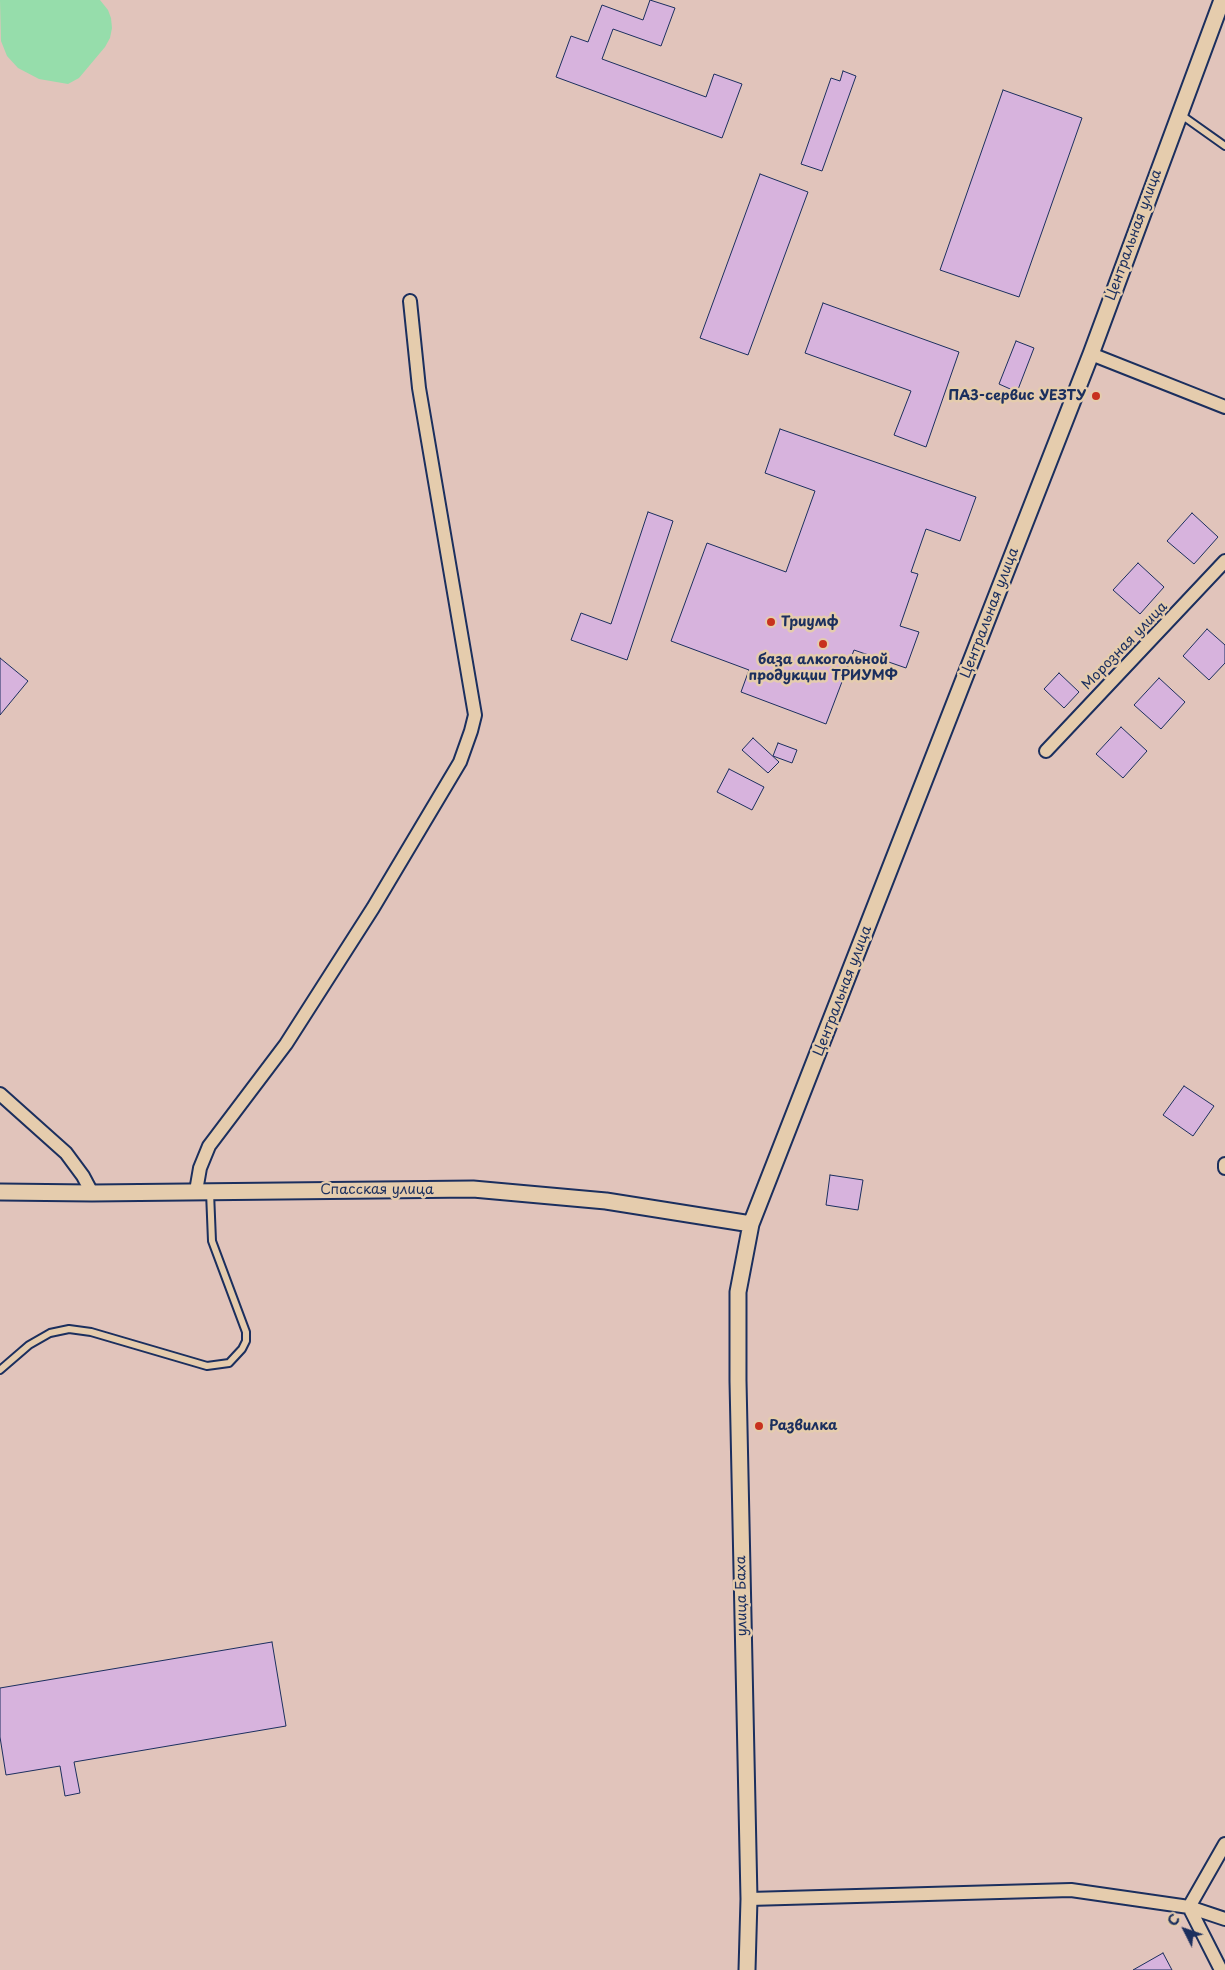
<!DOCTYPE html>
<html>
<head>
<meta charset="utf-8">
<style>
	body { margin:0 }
	#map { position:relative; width:1225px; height:1970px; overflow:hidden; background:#e1c4bb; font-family:"Playpen Sans",sans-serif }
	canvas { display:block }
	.north { position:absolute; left:1160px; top:1905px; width:50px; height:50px; -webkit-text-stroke:4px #e5ccad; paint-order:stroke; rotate:311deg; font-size:14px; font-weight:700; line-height:20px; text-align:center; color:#1b2f5e }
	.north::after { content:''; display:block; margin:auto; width:18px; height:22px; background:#1b2f5e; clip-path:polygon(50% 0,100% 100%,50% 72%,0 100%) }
</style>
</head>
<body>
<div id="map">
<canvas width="1225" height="1970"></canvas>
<div class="north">С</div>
</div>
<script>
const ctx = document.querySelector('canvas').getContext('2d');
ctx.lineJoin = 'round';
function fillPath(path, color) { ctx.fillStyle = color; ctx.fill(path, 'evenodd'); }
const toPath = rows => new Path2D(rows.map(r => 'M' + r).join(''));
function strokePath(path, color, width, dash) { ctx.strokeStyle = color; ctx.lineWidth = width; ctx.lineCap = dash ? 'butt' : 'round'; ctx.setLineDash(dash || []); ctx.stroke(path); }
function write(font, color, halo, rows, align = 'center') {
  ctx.font = font + ' "Playpen Sans",sans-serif'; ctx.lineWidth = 5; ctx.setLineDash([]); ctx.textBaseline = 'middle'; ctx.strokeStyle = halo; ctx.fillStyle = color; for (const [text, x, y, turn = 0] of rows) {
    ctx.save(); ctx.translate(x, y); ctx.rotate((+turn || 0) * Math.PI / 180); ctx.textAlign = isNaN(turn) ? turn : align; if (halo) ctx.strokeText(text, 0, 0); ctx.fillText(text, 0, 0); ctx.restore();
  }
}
const green = toPath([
	[0,0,100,0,108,10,111,18,112,28,110,38,105,47,79,78,68,84,39,79,18,68,7,56,1,41]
]);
const building = toPath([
	[650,0,675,8,661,46,613,29,602,59,706,97,714,74,742,84,722,138,556,77,571,36,588,42,602,5,643,20,650,0],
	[843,71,856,76,822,171,801,164,831,78,840,81,843,71],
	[1003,90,1082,118,1019,297,940,270,1003,90],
	[760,174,808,192,748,355,700,338,760,174],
	[823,303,959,352,926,447,894,435,911,391,805,353,823,303],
	[1016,341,1034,348,1017,392,999,384,1016,341],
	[780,429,976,497,960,541,926,529,911,572,918,574,900,626,919,632,906,668,854,650,826,724,741,692,749,670,671,641,707,543,786,572,815,491,765,473,780,429],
	[648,512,673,521,627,660,571,640,581,613,611,624,648,512],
	[1192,513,1218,537,1194,564,1167,541,1192,513],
	[1138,563,1164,587,1140,614,1113,590,1138,563],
	[1207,629,1225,645,1225,663,1209,680,1183,656,1207,629],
	[0,658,28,681,0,715,0,658],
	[1059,673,1079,692,1064,708,1044,689,1059,673],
	[1159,678,1185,702,1161,729,1134,705,1159,678],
	[1121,727,1147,751,1123,778,1096,754,1121,727],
	[753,738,779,762,768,773,742,750,753,738],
	[778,743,797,750,792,763,773,756,778,743],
	[729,769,764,787,752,810,717,792,729,769],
	[1184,1086,1214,1106,1193,1136,1163,1115,1184,1086],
	[830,1175,863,1180,858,1210,826,1205,830,1175],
	[272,1642,286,1726,74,1762,80,1793,65,1796,60,1766,6,1775,0,1737,0,1688,272,1642],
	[1163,1953,1172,1970,1133,1970,1163,1953]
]);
const service = toPath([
	[1180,114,1225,146],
	[0,1370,29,1345,50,1333,69,1329,91,1332,207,1366,229,1363,242,1349,246,1341,246,1332,212,1241,210,1192]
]);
const minor = toPath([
	[1091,354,1225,407],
	[1046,751,1225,561],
	[0,1094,66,1153,83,1176,92,1193],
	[1225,1164,1225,1168],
	[196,1191,200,1168,209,1146,286,1044,373,908,460,762,471,731,475,715,419,388,410,301],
	[749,1899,1071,1890,1189,1907,1225,1919],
	[1221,1970,1189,1907,1225,1844]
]);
const tertiary = toPath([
	[0,1192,92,1193,473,1189,606,1201,751,1224],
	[747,1970,749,1899,738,1381,738,1292,751,1224,1091,354,1222,0]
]);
const markers = [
	[1096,396,5,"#c8321e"],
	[771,622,5,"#c8321e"],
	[823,644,5,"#c8321e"],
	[759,1426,5,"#c8321e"]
];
const streetNames = [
	["Центральная улица",1134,235,-70],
	["Центральная улица",990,613,-69],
	["Морозная улица",1125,646,-46],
	["Центральная улица",843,991,-69],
	["Спасская улица",377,1190],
	["улица Баха",742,1596,-91]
];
const poiNames = [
	["ПАЗ-сервис УЕЗТУ",1086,396,"right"],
	["Триумф",781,622],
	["база алкогольной",823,660,"center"],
	["продукции ТРИУМФ",823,676,"center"],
	["Развилка",769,1426]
];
fillPath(green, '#96ddab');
fillPath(building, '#d7b3dd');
strokePath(building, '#1b2f5e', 1);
strokePath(service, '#1b2f5e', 10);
strokePath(minor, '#1b2f5e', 16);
strokePath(tertiary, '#1b2f5e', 19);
strokePath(service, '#e5ccad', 6);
strokePath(minor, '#e5ccad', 12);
strokePath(tertiary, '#e5ccad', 15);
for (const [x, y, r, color] of markers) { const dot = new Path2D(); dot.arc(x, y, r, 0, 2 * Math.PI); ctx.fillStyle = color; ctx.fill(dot); strokePath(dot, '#e5ccad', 2); }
write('14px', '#1b2f5e', '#e5ccad', streetNames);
write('bold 14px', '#1b2f5e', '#e5ccad', poiNames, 'left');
</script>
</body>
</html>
